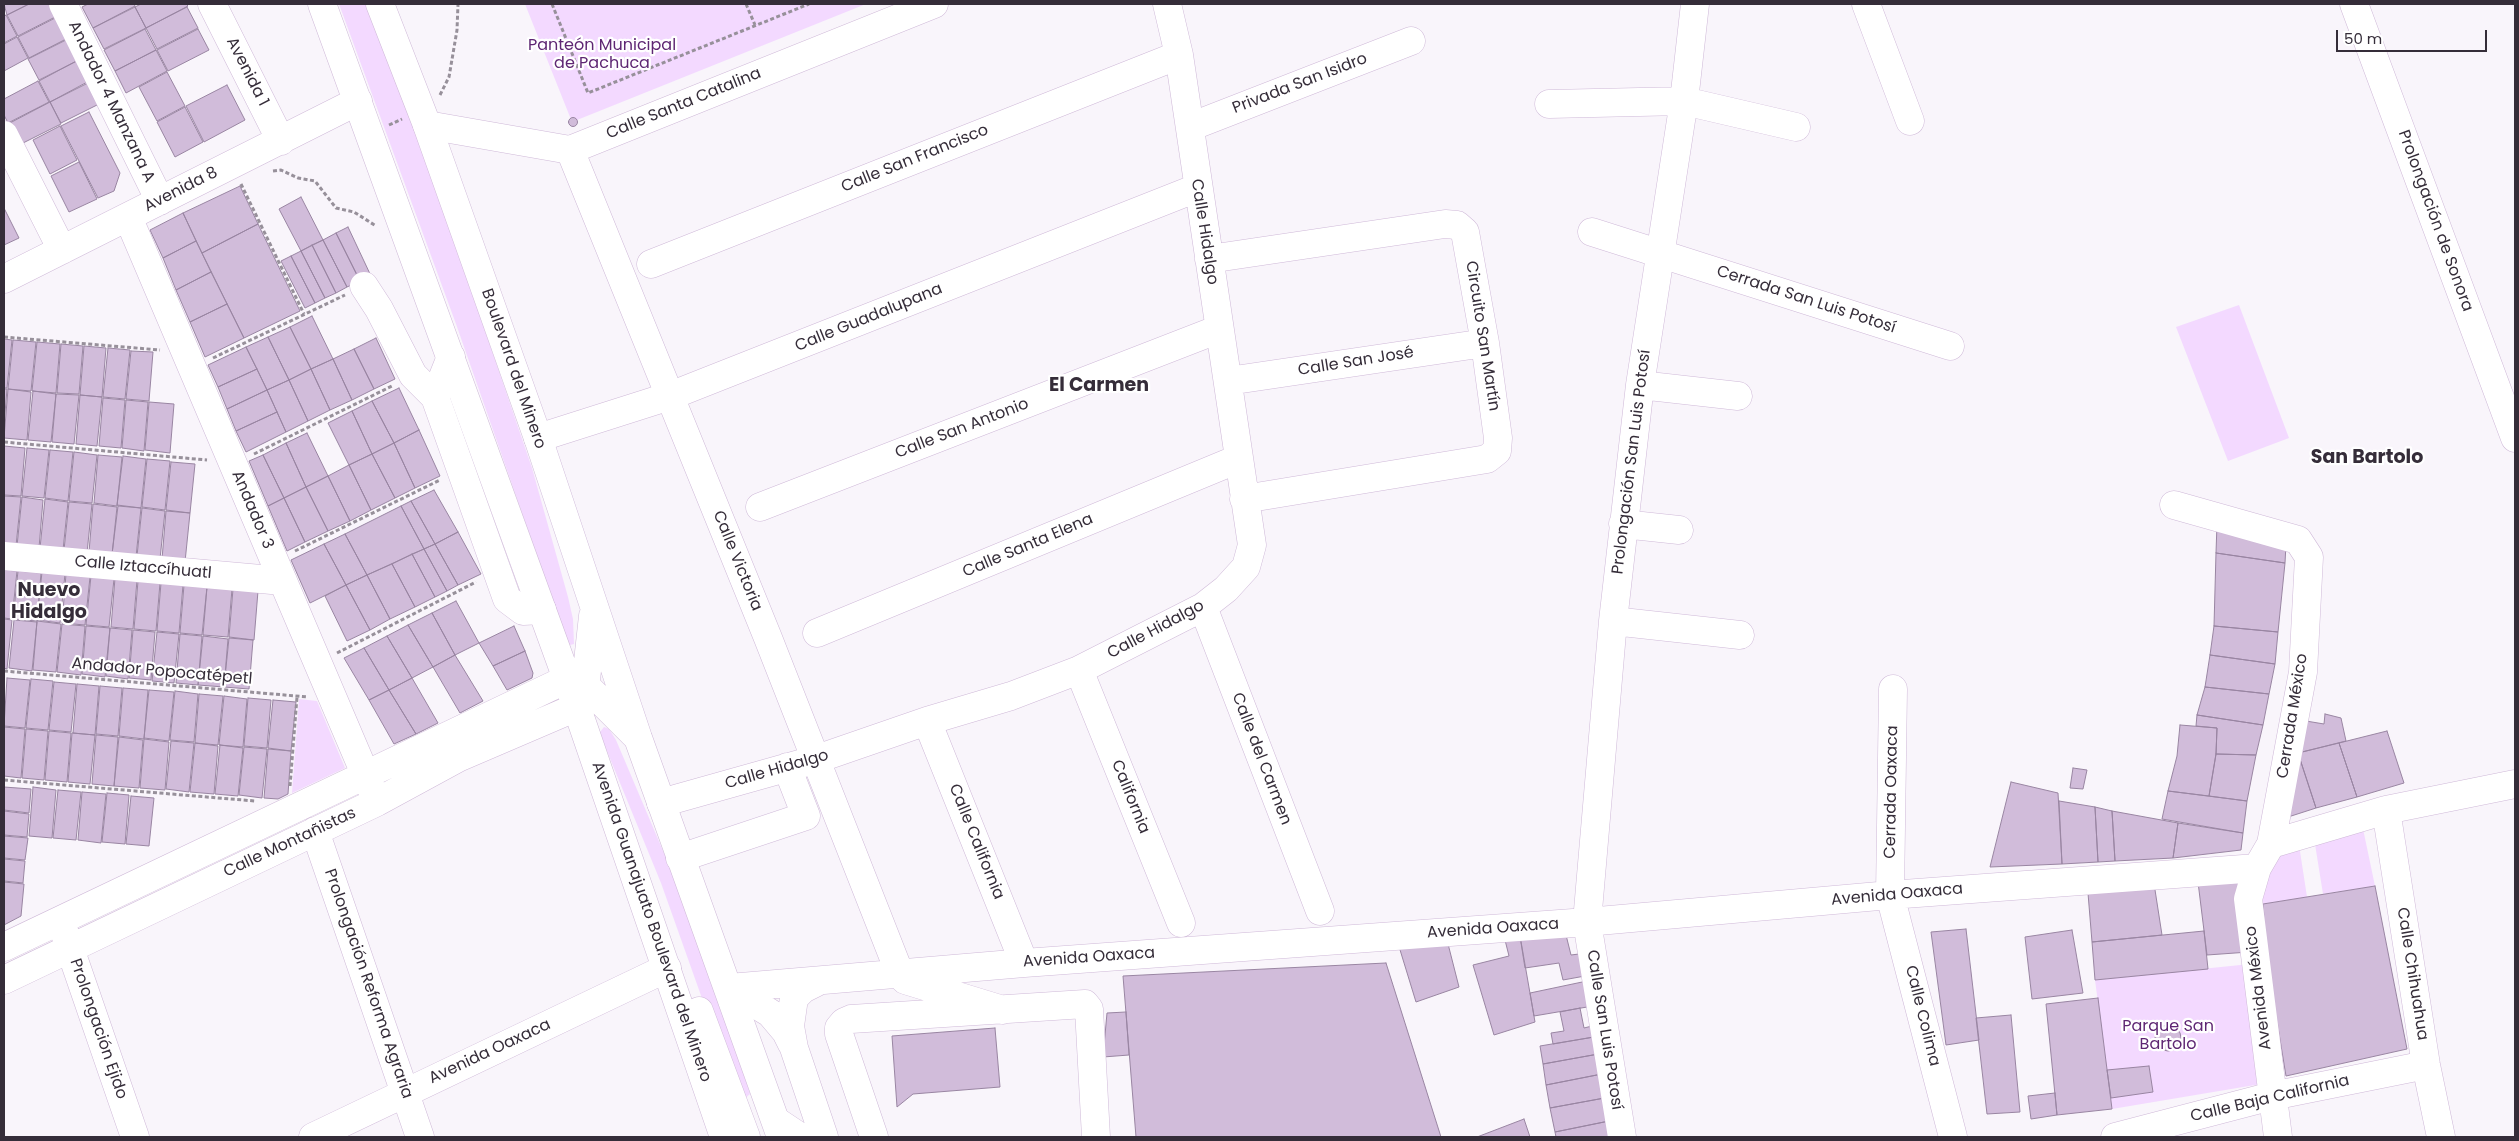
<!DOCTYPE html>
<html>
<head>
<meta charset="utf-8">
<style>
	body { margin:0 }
	#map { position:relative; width:2519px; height:1141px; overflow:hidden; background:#f9f5fb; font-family:Poppins,sans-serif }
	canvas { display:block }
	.frame { position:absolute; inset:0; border:5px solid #352d39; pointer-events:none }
	.scale { position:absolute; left:2336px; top:30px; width:151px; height:22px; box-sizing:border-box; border:2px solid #352d39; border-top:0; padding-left:6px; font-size:15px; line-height:18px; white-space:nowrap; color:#352d39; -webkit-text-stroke:4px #fff; paint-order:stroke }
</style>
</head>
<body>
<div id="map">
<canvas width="2519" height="1141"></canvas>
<div class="frame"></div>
<div class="scale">50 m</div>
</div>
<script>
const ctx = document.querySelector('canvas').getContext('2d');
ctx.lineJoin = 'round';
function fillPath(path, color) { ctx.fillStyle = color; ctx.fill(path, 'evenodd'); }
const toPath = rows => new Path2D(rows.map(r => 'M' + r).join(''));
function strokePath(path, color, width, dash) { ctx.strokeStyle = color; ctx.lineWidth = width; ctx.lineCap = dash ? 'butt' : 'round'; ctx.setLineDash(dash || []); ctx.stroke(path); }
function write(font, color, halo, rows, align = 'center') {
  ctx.font = font + ' Poppins,sans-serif'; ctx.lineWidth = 4.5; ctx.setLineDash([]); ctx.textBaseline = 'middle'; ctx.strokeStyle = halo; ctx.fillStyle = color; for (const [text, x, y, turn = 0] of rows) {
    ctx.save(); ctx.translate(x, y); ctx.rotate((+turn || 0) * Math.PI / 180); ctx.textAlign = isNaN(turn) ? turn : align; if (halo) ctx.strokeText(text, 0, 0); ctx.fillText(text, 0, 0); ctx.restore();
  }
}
const green = toPath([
	[339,4,367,4,434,181,532,468,568,597,573,619,574,644,570,645,567,642,456,324],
	[525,4,866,4,572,122],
	[2239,305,2289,438,2228,461,2176,327],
	[299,699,317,701,345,768,292,793],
	[604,727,609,729,616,740,683,898,747,1084,750,1094,743,1100,736,1094,661,883,602,739,600,732],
	[2362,824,2375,886,2323,894,2314,838],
	[2299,845,2307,897,2263,904,2263,870,2267,862],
	[2250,964,2267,1083,2112,1109,2095,980]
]);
const building = toPath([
	[4,4,29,4,7,15,4,4],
	[29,4,53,4,59,15,18,36,7,15,29,4],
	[88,4,134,4,135,6,93,28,82,7,88,4],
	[141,4,186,4,188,6,146,28,135,7,141,4],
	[135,7,146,28,104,49,93,28,135,7],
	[187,7,198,28,157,49,146,28,187,7],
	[6,15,17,36,4,43,4,17,6,15],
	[59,16,70,37,29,58,18,37,59,16],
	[145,29,156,50,115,71,104,50,145,29],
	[198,29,209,50,168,71,157,50,198,29],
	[17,37,28,58,4,71,4,44,17,37],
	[70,38,81,59,39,80,28,59,70,38],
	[156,50,167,71,126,93,115,71,156,50],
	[80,59,91,80,50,102,39,81,80,59],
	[167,72,185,106,157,121,139,87,167,72],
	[38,81,49,102,8,123,4,115,4,99,38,81],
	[92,81,103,102,61,123,50,102,92,81],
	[227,85,245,120,204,142,186,106,227,85],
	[50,102,61,124,19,145,8,124,50,102],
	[185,107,203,142,175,157,157,122,185,107],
	[89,112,120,173,114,191,98,198,61,126,89,112],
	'568.5 122a4.5 4.5 0 1 1 9 0a4.5 4.5 0 1 1-9 0Z',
	[60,126,77,160,50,174,33,140,60,126],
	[79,162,97,199,69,212,51,176,79,162],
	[240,186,258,224,202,253,183,213,240,186],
	[301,197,323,240,301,251,279,209,301,197],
	[4,208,19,238,4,245,4,208],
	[183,213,196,241,163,258,150,230,183,213],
	[258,224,300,311,244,338,202,253,258,224],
	[348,227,371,276,360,281,336,233,348,227],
	[336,233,360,281,347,287,323,240,336,233],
	[323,240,347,287,336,293,312,245,323,240],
	[196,241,211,272,176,290,163,258,196,241],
	[312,245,336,293,325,298,301,251,312,245],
	[301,251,325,298,315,303,291,256,301,251],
	[291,256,315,303,305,308,281,261,291,256],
	[211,272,227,304,190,322,176,290,211,272],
	[227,304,244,338,205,357,190,322,227,304],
	[312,316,333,359,311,369,290,327,312,316],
	[290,327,311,369,289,380,268,337,290,327],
	[268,337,289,380,267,390,246,347,268,337],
	[376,338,395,379,374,389,354,349,376,338],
	[4,339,12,340,7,388,4,388,4,339],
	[13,340,36,342,31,391,8,389,13,340],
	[37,342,60,344,56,393,32,391,37,342],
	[61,344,83,346,79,394,57,393,61,344],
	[84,346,106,348,102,397,80,395,84,346],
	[246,347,257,369,218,387,208,365,246,347],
	[108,348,130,350,125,399,103,397,108,348],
	[354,349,374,389,352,400,333,359,354,349],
	[131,351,153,352,149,401,126,399,131,351],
	[333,359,352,400,330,410,311,369,333,359],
	[257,369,267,390,227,409,218,387,257,369],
	[311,369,330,410,308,421,289,380,311,369],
	[289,380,308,421,286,432,267,390,289,380],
	[399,388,419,430,394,443,372,401,399,388],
	[4,389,7,389,4,425,4,389],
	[8,389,31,392,27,440,4,438,8,389],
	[267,390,277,412,236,431,227,409,267,390],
	[33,391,56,394,51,442,28,440,33,391],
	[56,394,79,395,74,444,52,442,56,394],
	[80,395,102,397,97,446,76,444,80,395],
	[103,398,125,400,121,448,99,446,103,398],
	[126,400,148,402,144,451,122,448,126,400],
	[372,401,394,443,372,454,352,411,372,401],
	[149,402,174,404,170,453,145,450,149,402],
	[352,411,372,454,349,465,328,423,352,411],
	[277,412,286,432,246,452,236,431,277,412],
	[419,430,440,476,415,488,394,443,419,430],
	[307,433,328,476,306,487,286,443,307,433],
	[286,443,306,487,284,498,263,455,286,443],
	[394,443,415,488,395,498,372,454,394,443],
	[4,446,25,448,21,496,4,495,4,446],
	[27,448,49,450,44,498,22,496,27,448],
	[50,450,73,452,68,501,45,498,50,450],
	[74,452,97,455,92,503,69,501,74,452],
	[372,454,395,498,371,510,349,465,372,454],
	[98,455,122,457,117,506,94,503,98,455],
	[263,455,284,498,268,506,249,461,263,455],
	[123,456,146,459,141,508,117,505,123,456],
	[147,459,170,461,165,510,142,507,147,459],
	[171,462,195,464,190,513,166,510,171,462],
	[349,465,371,510,350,521,328,476,349,465],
	[328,476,350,521,328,531,306,487,328,476],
	[306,487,328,531,305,542,284,498,306,487],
	[434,490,458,532,435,544,411,501,434,490],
	[4,496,21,497,16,546,4,544,4,496],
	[22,497,43,500,39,548,17,546,22,497],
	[284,498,305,542,287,551,268,506,284,498],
	[45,499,68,502,63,550,40,548,45,499],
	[411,501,435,544,424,549,401,506,411,501],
	[69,502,92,504,87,553,64,550,69,502],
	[93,504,117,507,112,555,89,552,93,504],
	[118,506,141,508,136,557,112,554,118,506],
	[401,506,424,549,367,575,345,534,401,506],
	[142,508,165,511,160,559,137,556,142,508],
	[166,511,190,513,185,562,162,559,166,511],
	[2217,524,2286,544,2285,563,2216,553,2217,524],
	[458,532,481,574,458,585,435,544,458,532],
	[345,534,367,575,346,585,324,544,345,534],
	[324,544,346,585,310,603,291,560,324,544],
	[435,544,458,585,447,591,424,549,435,544],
	[424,549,447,591,435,597,412,554,424,549],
	[2216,553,2285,563,2278,632,2214,626,2216,553],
	[412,554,435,597,415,607,392,564,412,554],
	[392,564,415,607,390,619,367,575,392,564],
	[4,570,17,571,12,619,4,618,4,570],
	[18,571,41,573,37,621,13,619,18,571],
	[42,572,65,574,60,623,37,620,42,572],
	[66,574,90,577,85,625,62,623,66,574],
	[367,575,390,619,370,630,346,585,367,575],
	[91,576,114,579,109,627,86,625,91,576],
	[115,578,137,580,133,629,111,627,115,578],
	[138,581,160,583,156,631,134,629,138,581],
	[161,583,183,585,179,633,157,631,161,583],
	[184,585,207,587,202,635,180,633,184,585],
	[346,585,370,630,347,641,325,596,346,585],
	[207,587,232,589,228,637,203,635,207,587],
	[233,589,258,591,254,640,229,637,233,589],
	[456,601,479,643,455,655,432,613,456,601],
	[432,613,455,655,433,667,408,625,432,613],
	[4,619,12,620,7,669,4,668,4,619],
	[14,620,37,622,32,671,9,668,14,620],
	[37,621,61,624,56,672,33,670,37,621],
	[62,624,85,626,81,675,57,672,62,624],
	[408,625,433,667,412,678,387,636,408,625],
	[86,626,110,628,105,677,82,674,86,626],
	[514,626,525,651,493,666,479,643,514,626],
	[2214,626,2278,632,2275,664,2210,655,2214,626],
	[110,628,132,630,128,679,106,676,110,628],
	[133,630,155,632,151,680,129,678,133,630],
	[157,632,179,634,174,683,152,681,157,632],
	[180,634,202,636,198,685,176,683,180,634],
	[203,636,228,639,224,687,198,685,203,636],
	[387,636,412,678,389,690,364,648,387,636],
	[229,638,253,640,249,689,224,687,229,638],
	[364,648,389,690,369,700,344,658,364,648],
	[525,651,533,673,532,678,507,690,493,666,525,651],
	[455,655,483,701,460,713,433,667,455,655],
	[2210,655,2275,664,2269,694,2205,687,2210,655],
	[7,678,30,680,25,728,4,726,7,678],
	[412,678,438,723,416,734,389,690,412,678],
	[31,679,53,681,48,730,26,728,31,679],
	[54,682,76,684,71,732,49,730,54,682],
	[77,684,99,686,95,735,73,733,77,684],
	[100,686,122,688,118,736,96,734,100,686],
	[2205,687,2269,694,2263,725,2197,715,2205,687],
	[123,688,148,690,144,739,119,736,123,688],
	[149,690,174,692,169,741,144,738,149,690],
	[389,690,416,734,394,744,369,700,389,690],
	[175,691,198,694,194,742,170,740,175,691],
	[199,694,223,696,218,745,195,743,199,694],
	[224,696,247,699,243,747,219,745,224,696],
	[248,698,271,700,267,748,244,746,248,698],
	[273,700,296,702,291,751,268,748,273,700],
	[2325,714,2341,718,2346,741,2298,753,2300,720,2324,724,2325,714],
	[2197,715,2263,725,2256,755,2216,754,2217,728,2196,726,2197,715],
	[2180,725,2217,728,2216,754,2209,796,2168,791,2177,756,2180,725],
	[4,727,25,729,21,778,4,776,4,727],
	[26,729,48,731,44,780,22,778,26,729],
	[49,731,71,733,67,782,45,780,49,731],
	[2387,731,2404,783,2357,797,2339,743,2387,731],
	[72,733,95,735,90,784,68,782,72,733],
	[96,735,118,737,114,786,92,784,96,735],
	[119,737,143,740,139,788,114,786,119,737],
	[144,739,169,742,165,790,140,788,144,739],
	[171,741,194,743,189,792,166,789,171,741],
	[195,743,218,746,214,794,190,792,195,743],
	[2339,743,2357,797,2316,808,2298,753,2339,743],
	[220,745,243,748,238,796,215,794,220,745],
	[244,747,267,749,262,798,239,795,244,747],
	[268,749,291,751,288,794,278,799,264,798,268,749],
	[2298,753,2316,808,2285,818,2298,753],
	[2216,754,2256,755,2247,801,2209,796,2216,754],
	[2073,768,2087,770,2083,789,2070,788,2073,768],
	[2011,782,2058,793,2062,864,1990,867,2011,782],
	[4,787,31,789,29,813,4,810,4,787],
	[33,787,56,790,52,838,29,836,33,787],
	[58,790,81,792,76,840,53,838,58,790],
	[2168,791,2247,801,2243,833,2162,819,2168,791],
	[82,792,106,794,101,843,78,840,82,792],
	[107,793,129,795,125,844,102,842,107,793],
	[131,796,154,798,149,846,126,844,131,796],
	[2059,801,2095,807,2098,862,2062,864,2059,801],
	[2095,807,2112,811,2115,861,2098,862,2095,807],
	[4,811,29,814,27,837,4,835,4,811],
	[2112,811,2178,823,2173,858,2115,861,2112,811],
	[2178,823,2243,833,2241,850,2173,858,2178,823],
	[4,836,28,838,25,860,4,858,4,836],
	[4,859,25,861,23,883,4,881,4,859],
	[2248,871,2249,952,2207,955,2197,874,2248,871],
	[2153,877,2162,935,2092,942,2087,881,2153,877],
	[4,882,24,884,21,916,4,925,4,882],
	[2375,886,2407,1049,2286,1076,2267,960,2263,904,2375,886],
	[1564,927,1571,955,1579,954,1585,976,1563,980,1559,963,1525,968,1519,930,1564,927],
	[1966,929,1979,1040,1946,1045,1931,932,1966,929],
	[1519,930,1535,1022,1494,1035,1473,965,1509,956,1503,932,1519,930],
	[2072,930,2083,993,2032,999,2025,937,2072,930],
	[2204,931,2208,969,2095,980,2092,942,2204,931],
	[1446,936,1459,987,1416,1002,1397,940,1446,936],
	[1386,963,1441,1137,1136,1137,1123,976,1386,963],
	[1587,981,1593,1006,1534,1016,1530,993,1587,981],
	[2098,998,2112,1109,2057,1115,2046,1004,2098,998],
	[1580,1008,1584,1028,1592,1026,1594,1037,1553,1044,1551,1033,1564,1031,1560,1012,1580,1008],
	[1126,1012,1129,1055,1103,1057,1107,1013,1126,1012],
	[2011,1015,2020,1112,1987,1114,1976,1018,2011,1015],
	'2155 1038a13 13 0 1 1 26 0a13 13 0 1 1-26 0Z',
	[995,1028,1000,1087,913,1094,897,1107,892,1036,995,1028],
	[1600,1036,1604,1053,1543,1064,1540,1046,1600,1036],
	[1604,1053,1607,1073,1546,1085,1543,1064,1604,1053],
	[2149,1066,2153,1092,2111,1098,2107,1070,2149,1066],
	[1607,1073,1610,1097,1550,1108,1546,1085,1607,1073],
	[2055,1093,2057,1115,2031,1119,2028,1096,2055,1093],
	[1610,1097,1614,1120,1555,1132,1550,1108,1610,1097],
	[1524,1119,1530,1137,1477,1137,1524,1119],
	[1614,1120,1616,1137,1556,1137,1555,1132,1614,1120]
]);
const path = toPath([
	[552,4,588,93,809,4],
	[746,4,755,25],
	[440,95,449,77,457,30,458,4],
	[389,125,402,119],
	[273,171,281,170,298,178,315,181,336,208,354,212,376,226],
	[241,184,304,314],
	[4,337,160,350],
	[213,358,345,295],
	[4,442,207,460],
	[254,454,392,386],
	[295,551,440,480],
	[337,653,476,582],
	[4,671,308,697],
	[4,780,255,801],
	[290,786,297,697]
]);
const minor = toPath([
	[63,4,160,201],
	[212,4,281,141],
	[1866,4,1910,121],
	[2354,4,2515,438],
	[1549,104,1684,101,1796,127],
	[427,125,570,150,934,4],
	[1190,127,1411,41],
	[4,135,62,250],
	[570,150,768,638,900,974,905,980,1003,1010],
	[128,217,377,802],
	[1592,232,1950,346],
	[1209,259,1445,224,1457,225,1465,232,1485,343,1498,438,1497,451,1487,459,1244,499],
	[651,264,1179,55],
	[4,279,358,101],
	[364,286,379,309,413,375,435,397],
	[451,357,435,397,507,599,523,611,542,610],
	[1228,381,1485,343],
	[1640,385,1738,396],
	[538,438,670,396,1197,188],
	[2174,505,2298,540,2309,557,2303,672,2271,844,2257,868,2248,899,2278,1137],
	[760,507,1219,329],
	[1623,524,1679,530],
	[4,556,283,581],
	[1203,607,1320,911],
	[1613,621,1740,635],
	[817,633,1238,459],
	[1079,670,1181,923],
	[1893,689,1890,895,1953,1137],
	[927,721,1024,963],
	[661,803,814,760,927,721,1011,696,1079,670,1203,607,1226,589,1246,567,1252,545,1179,55,1167,4],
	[2386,810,2426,1065,2441,1137],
	[315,831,420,1137],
	[2271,844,2386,810,2515,784],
	[680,858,806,816,787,767],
	[64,931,135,1137],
	[4,947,567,679],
	[4,980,377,802,458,758,577,707],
	[817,982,803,989,794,998,790,1026,794,1048,824,1137],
	[729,988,1024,963,1587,922,1890,895,2257,868],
	[729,988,770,1013,786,1032,792,1044],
	[776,1121,800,1137],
	[313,1137,667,968],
	[874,1137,839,1034,839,1028,844,1022,851,1019,1085,1004,1089,1009,1096,1137],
	[1622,1137,1587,922,1613,621,1640,385,1684,101,1695,4],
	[2115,1137,2272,1096,2426,1065]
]);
const major = toPath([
	[322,4,567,679,724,1137],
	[380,4,427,125,538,438,638,738,781,1137],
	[575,680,586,686,635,735],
	[577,707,584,698,593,616],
	[699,1011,746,1137]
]);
const parkNames = [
	["Panteón Municipal",602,46],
	["de Pachuca",602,64],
	["Parque San",2168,1027],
	["Bartolo",2168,1045]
];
const streetNames = [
	["Avenida 1",247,72,63],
	["Privada San Isidro",1300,84,-21],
	["Andador 4 Manzana A",111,102,64],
	["Calle Santa Catalina",684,104,-22],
	["Calle San Francisco",915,159,-22],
	["Avenida 8",181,190,-27],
	["Prolongación de Sonora",2435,221,70],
	["Calle Hidalgo",1204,232,81],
	["Cerrada San Luis Potosí",1806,300,18],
	["Calle Guadalupana",869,318,-22],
	["Circuito San Martín",1482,336,81],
	["Calle San José",1356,362,-9],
	["Boulevard del Minero",513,369,71],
	["Calle San Antonio",962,429,-21],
	["Prolongación San Luis Potosí",1632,462,-83],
	["Andador 3",252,510,67],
	["Calle Santa Elena",1028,546,-23],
	["Calle Victoria",737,561,68],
	["Calle Iztaccíhuatl",143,568,5],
	["Calle Hidalgo",1156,630,-28],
	["Andador Popocatépetl",162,672,5],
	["Cerrada México",2293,716,-81],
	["Calle del Carmen",1261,759,69],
	["Calle Hidalgo",777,770,-16],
	["Cerrada Oaxaca",1892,792,-89],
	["California",1130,797,68],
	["Calle California",976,842,68],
	["Calle Montañistas",290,843,-25],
	["Avenida Oaxaca",1897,895,-5],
	["Avenida Guanajuato Boulevard del Minero",651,922,71],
	["Avenida Oaxaca",1493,929,-4],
	["Avenida Oaxaca",1089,958,-4],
	["Calle Chihuahua",2412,974,81],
	["Prolongación Reforma Agraria",368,984,71],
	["Avenida México",2259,988,-97],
	["Calle Colima",1922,1016,76],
	["Prolongación Ejido",98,1029,71],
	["Calle San Luis Potosí",1604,1030,81],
	["Avenida Oaxaca",490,1052,-25],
	["Calle Baja California",2270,1099,-13]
];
const quarterNames = [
	["El Carmen",1099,386],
	["San Bartolo",2367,458],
	["Nuevo",49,591],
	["Hidalgo",49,613]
];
fillPath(green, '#f3d9ff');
fillPath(building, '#d1bcda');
strokePath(building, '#9985a2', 1);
strokePath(minor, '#cfb9d8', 29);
strokePath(major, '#cfb9d8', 29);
strokePath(path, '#97909a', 3, [4, 2.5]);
strokePath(minor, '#fff', 28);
strokePath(major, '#fff', 28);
write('16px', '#5e2673', '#fff', parkNames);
write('16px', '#352d39', '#fff', streetNames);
write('bold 19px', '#352d39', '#fff', quarterNames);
</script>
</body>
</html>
